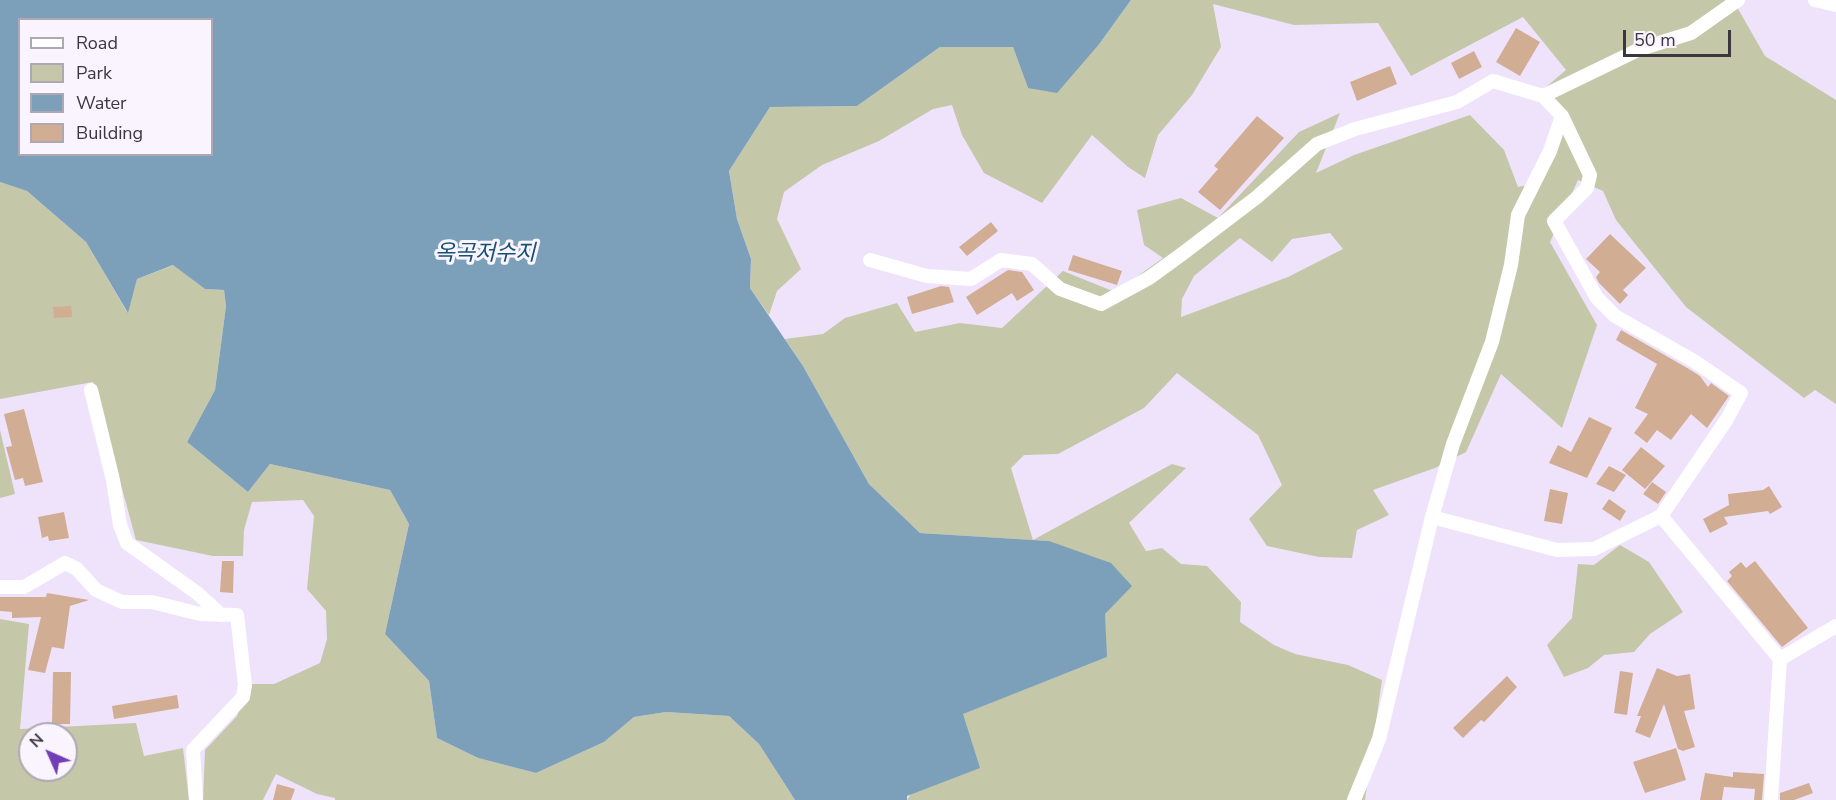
<!DOCTYPE html>
<html>
<head>
<meta charset="utf-8">
<style>
	body { margin:0 }
	#map { position:relative; width:1836px; height:800px; overflow:hidden; background:#efe3fc; font-family:"Nunito Sans",sans-serif }
	canvas { display:block }
	.legend { position:absolute; left:18px; top:18px; width:195px; height:138px; box-sizing:border-box; background:#f9f4fe; border:2px solid #ada8b2; margin:0; padding:8px 10px; list-style:none; font-size:18px; color:#3b3640 }
	.legend li { display:flex; align-items:center; gap:12px; height:30px }
	.legend b { width:30px; border:2px solid #ada8b2 }
	.north { position:absolute; left:18px; top:722px; width:60px; height:60px; box-sizing:border-box; background:#f9f4fe; border:2px solid #ada8b2; border-radius:50%; rotate:315deg; font-size:16px; font-weight:700; line-height:24px; text-align:center; color:#3b3640 }
	.north::after { content:''; display:block; margin:auto; width:21px; height:27px; background:#723eb6; clip-path:polygon(50% 0,100% 100%,50% 72%,0 100%) }
	.scale { position:absolute; left:1623px; top:30px; width:108px; height:27px; box-sizing:border-box; border:3px solid #3b3640; border-top:0; padding-left:8px; font-size:18px; line-height:21px; white-space:nowrap; color:#3b3640; -webkit-text-stroke:4px #f9f4fe; paint-order:stroke }
</style>
</head>
<body>
<div id="map">
<canvas width="1836" height="800"></canvas>
<ul class="legend">
<li><b style="height:8px;background:#fff"></b>Road</li>
<li><b style="height:16px;background:#c5c7a9"></b>Park</li>
<li><b style="height:16px;background:#7da0ba"></b>Water</li>
<li><b style="height:16px;background:#d1ad94"></b>Building</li>
</ul>
<div class="north">N</div>
<div class="scale">50 m</div>
</div>
<script>
const ctx = document.querySelector('canvas').getContext('2d');
ctx.lineJoin = 'round';
function fillPath(path, color) { ctx.fillStyle = color; ctx.fill(path, 'evenodd'); }
const toPath = rows => new Path2D(rows.map(r => 'M' + r).join(''));
function strokePath(path, color, width, dash) { ctx.strokeStyle = color; ctx.lineWidth = width; ctx.lineCap = dash ? 'butt' : 'round'; ctx.setLineDash(dash || []); ctx.stroke(path); }
function write(font, color, halo, rows, align = 'center') {
  ctx.font = font + ' "Nunito Sans","Noto Sans KR",sans-serif'; ctx.lineWidth = 6; ctx.setLineDash([]); ctx.textBaseline = 'middle'; ctx.strokeStyle = halo; ctx.fillStyle = color; for (const [text, x, y, turn = 0] of rows) {
    ctx.save(); ctx.translate(x, y); ctx.rotate((+turn || 0) * Math.PI / 180); ctx.textAlign = isNaN(turn) ? turn : align; if (halo) ctx.strokeText(text, 0, 0); ctx.fillText(text, 0, 0); ctx.restore();
  }
}
const green = toPath([
	[1131,0,1733,0,1765,56,1836,100,1836,404,1815,390,1804,398,1686,307,1616,220,1603,191,1578,180,1550,242,1597,325,1562,428,1501,374,1466,452,1435,468,1373,490,1389,515,1357,530,1352,558,1319,557,1267,546,1249,519,1282,485,1258,435,1177,373,1144,408,1058,454,1024,455,1011,468,1033,540,1172,464,1186,468,1129,523,1146,551,1162,548,1181,564,1207,566,1241,602,1240,622,1274,645,1295,654,1348,665,1382,680,1365,800,907,800,962,714,1107,657,1049,541,920,533,869,484,803,366,785,339,823,334,845,318,897,303,915,332,960,323,1002,328,1063,271,1115,292,1163,258,1144,245,1137,210,1181,198,1218,218,1299,132,1340,113,1316,173,1354,155,1470,115,1504,150,1518,187,1528,185,1557,118,1546,87,1566,70,1523,17,1411,76,1378,23,1294,25,1213,4,1221,47,1192,95,1158,135,1145,178,1128,167,1092,135,1042,203,984,173,962,135,952,105,933,109,879,141,822,165,784,192,777,219,801,269,777,291,769,315,750,288,751,259,737,219,729,171,770,107,857,106,940,47,1013,47,1028,88,1100,43],
	[1330,233,1343,249,1288,277,1181,317,1182,299,1194,276,1240,238,1272,262,1292,239],
	[0,182,27,191,86,242,127,312,137,279,174,265,205,289,224,290,226,306,215,390,187,442,248,492,270,464,390,490,409,524,385,634,429,681,437,738,478,758,536,773,604,742,634,717,666,712,729,716,759,744,795,800,335,800,335,798,317,794,276,774,263,800,203,800,205,750,237,716,249,684,274,684,320,663,327,639,326,611,307,589,314,516,303,500,252,502,244,530,243,556,213,556,136,540,93,382,0,399],
	[0,430,15,494,0,498],
	[1620,545,1649,562,1683,612,1650,634,1634,652,1604,655,1588,668,1564,677,1547,645,1572,618,1578,564,1594,565],
	[0,619,29,624,20,729,136,723,144,756,183,748,189,800,0,800],
	[30,734,66,734,66,770,30,770]
]);
const water = toPath([
	[0,0,1131,0,1100,43,1057,93,1028,88,1013,47,940,47,857,106,770,107,729,171,737,219,751,259,750,288,803,366,869,484,920,533,1049,541,1111,563,1132,586,1105,614,1107,657,963,714,980,768,907,796,907,800,795,800,759,744,729,716,666,712,634,717,604,742,536,773,478,758,437,738,429,681,385,634,409,524,390,490,270,464,248,492,187,442,215,390,226,306,224,290,205,289,173,265,137,279,128,313,86,242,27,191,0,182],
	[20,20,212,20,212,154,20,154]
]);
const building = toPath([
	[1516,28,1540,42,1520,76,1496,62],
	[1474,51,1482,67,1459,79,1451,63],
	[1390,66,1397,84,1357,101,1350,82],
	[1257,116,1284,138,1220,210,1198,192,1218,169,1214,166],
	[991,222,998,231,967,256,959,247],
	[1610,234,1646,268,1623,290,1628,295,1620,304,1599,283,1596,277,1600,272,1586,259],
	[1073,255,1122,271,1117,285,1068,270],
	[1008,270,1022,272,1034,290,1017,301,1012,293,977,315,966,297],
	[941,286,949,287,954,302,912,314,907,297],
	[71,306,72,317,54,318,53,307],
	[1621,330,1689,369,1700,376,1708,387,1711,383,1729,396,1707,428,1691,414,1671,440,1657,430,1647,443,1634,433,1648,414,1635,408,1657,364,1616,340],
	[24,409,43,482,25,486,23,478,15,480,6,447,12,446,4,414],
	[1589,417,1612,428,1587,478,1549,463,1558,445,1571,452],
	[1641,447,1665,466,1645,489,1622,470],
	[1609,466,1626,475,1614,492,1596,484],
	[1652,482,1666,492,1658,504,1643,494],
	[1769,486,1782,507,1770,514,1768,511,1724,517,1728,524,1710,533,1703,519,1729,505,1728,494,1763,490],
	[1550,489,1568,493,1562,524,1544,521],
	[1609,499,1626,511,1620,521,1602,509],
	[64,512,69,538,49,541,48,536,42,538,38,517],
	[222,561,234,561,233,593,220,592],
	[1755,561,1808,628,1782,647,1727,581,1732,576,1729,572,1741,562,1746,568],
	[47,593,89,600,70,606,64,649,52,647,45,673,28,670,41,617,12,618,12,612,0,611,0,597,46,597],
	[1657,668,1677,676,1690,674,1695,709,1684,711,1695,747,1683,751,1678,749,1664,704,1650,738,1635,732,1641,716,1637,716],
	[1620,671,1633,673,1627,715,1614,713],
	[53,672,71,672,70,724,52,724],
	[1507,676,1517,687,1491,715,1484,722,1481,720,1463,738,1453,728],
	[177,695,179,708,114,719,112,706],
	[1676,748,1686,780,1645,793,1633,762],
	[1733,772,1764,774,1762,800,1754,800,1755,789,1724,787,1722,800,1700,800,1705,773,1733,777],
	[1809,783,1813,793,1794,800,1780,800,1780,793],
	[277,784,295,789,291,800,273,800]
]);
const minor = toPath([
	[1815,0,1836,5],
	[1543,96,1640,49,1691,33,1738,0],
	[870,260,927,276,971,279,1001,260,1032,264,1060,289,1101,304,1149,278,1182,254,1257,197,1317,144,1355,129,1457,102,1493,81,1543,96,1562,116,1590,175,1587,188,1554,221,1597,298,1615,316,1694,361,1741,393,1727,419,1661,516,1780,659,1771,800],
	[91,390,113,480,120,525,127,543,197,593,221,615],
	[1432,517,1453,444,1492,342,1511,265,1518,215,1550,151,1562,116],
	[0,587,24,587,65,563,77,569,96,590,122,602,152,602,200,614,237,615,245,685,243,697,193,750,196,800],
	[1780,659,1836,626],
	[1354,800,1379,739,1432,517,1557,550,1594,549,1661,516]
]);
const waterNames = [
	["옥곡저수지",485,255]
];
fillPath(green, '#c5c7a9');
fillPath(water, '#7da0ba');
fillPath(building, '#d1ad94');
strokePath(minor, '#fff', 14);
write('italic 22px', '#155175', '#f9f4fe', waterNames);
</script>
</body>
</html>
